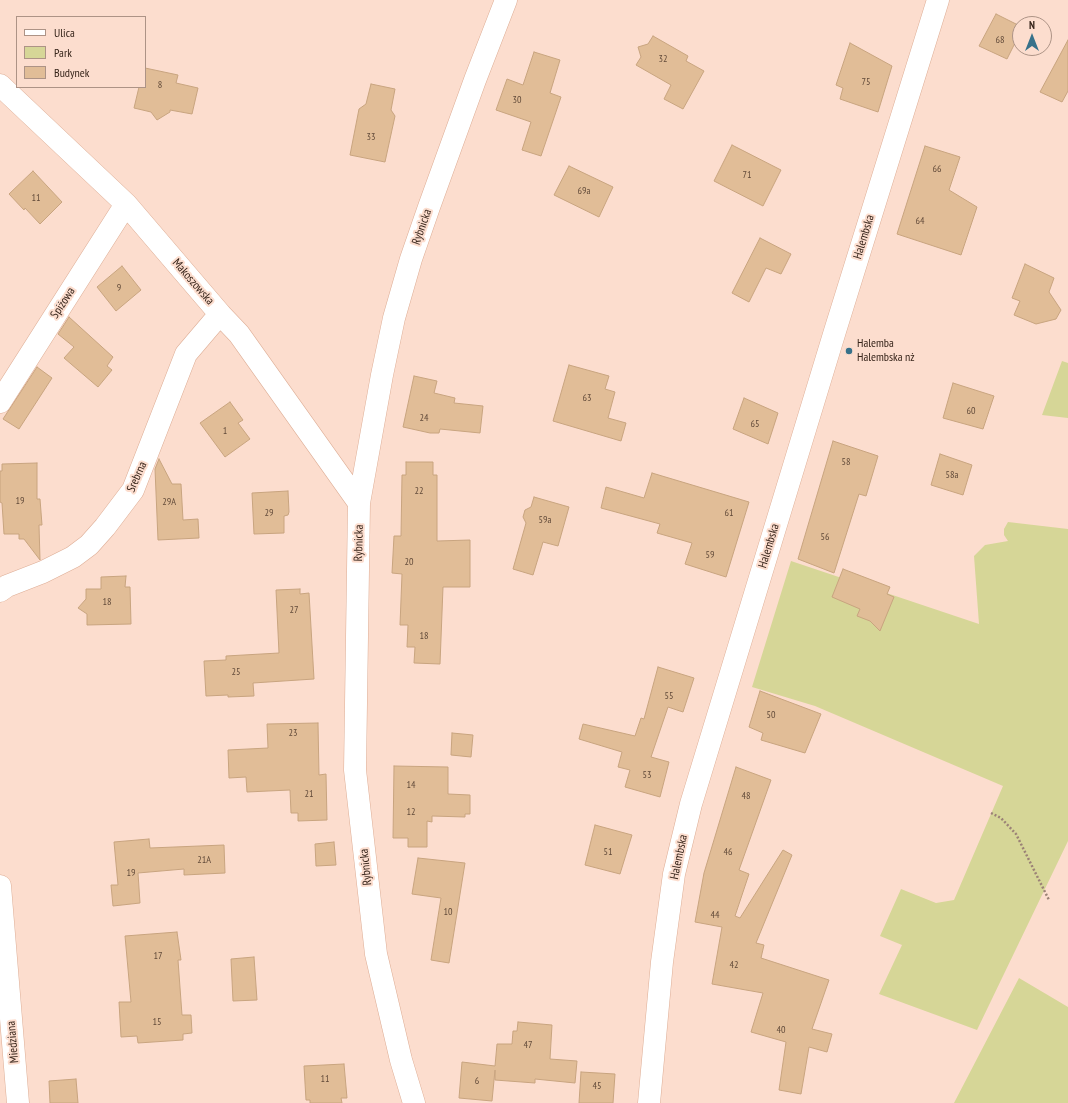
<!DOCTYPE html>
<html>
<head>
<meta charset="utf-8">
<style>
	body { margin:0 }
	#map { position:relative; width:1068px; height:1103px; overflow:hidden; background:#fcddce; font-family:"PT Sans Narrow",sans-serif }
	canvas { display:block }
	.legend { position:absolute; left:16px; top:16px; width:130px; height:72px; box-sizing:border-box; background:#fcddce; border:1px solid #ad9386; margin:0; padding:5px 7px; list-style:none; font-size:12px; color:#36241a }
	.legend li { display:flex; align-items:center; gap:8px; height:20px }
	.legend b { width:20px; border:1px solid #ad9386 }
	.north { position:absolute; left:1012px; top:16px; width:40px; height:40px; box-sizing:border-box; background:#fcddce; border:1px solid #ad9386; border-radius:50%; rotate:0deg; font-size:11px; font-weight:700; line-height:16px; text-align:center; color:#36241a }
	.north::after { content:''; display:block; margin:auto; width:14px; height:18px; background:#37718a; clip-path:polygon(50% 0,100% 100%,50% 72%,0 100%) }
</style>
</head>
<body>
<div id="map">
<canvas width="1068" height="1103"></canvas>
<ul class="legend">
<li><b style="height:5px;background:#fff"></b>Ulica</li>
<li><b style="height:11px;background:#d6d697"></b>Park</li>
<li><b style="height:11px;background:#e1bd97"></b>Budynek</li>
</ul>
<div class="north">N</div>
</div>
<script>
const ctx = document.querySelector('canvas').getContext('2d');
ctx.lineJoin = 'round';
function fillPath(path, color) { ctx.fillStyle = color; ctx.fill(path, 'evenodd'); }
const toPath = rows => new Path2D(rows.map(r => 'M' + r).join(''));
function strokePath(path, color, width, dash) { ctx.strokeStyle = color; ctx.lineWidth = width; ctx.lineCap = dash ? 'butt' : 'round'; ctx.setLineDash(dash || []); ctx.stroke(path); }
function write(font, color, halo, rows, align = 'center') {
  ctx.font = font + ' "PT Sans Narrow",sans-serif'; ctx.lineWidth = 4; ctx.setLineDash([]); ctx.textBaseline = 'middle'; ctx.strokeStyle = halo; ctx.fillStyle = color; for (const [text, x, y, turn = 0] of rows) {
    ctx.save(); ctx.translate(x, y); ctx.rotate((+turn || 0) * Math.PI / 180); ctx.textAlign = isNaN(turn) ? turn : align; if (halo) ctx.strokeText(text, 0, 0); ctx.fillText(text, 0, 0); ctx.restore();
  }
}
const green = toPath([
	[1062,361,1068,363,1068,418,1042,415],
	[1008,522,1068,529,1068,841,977,1030,879,994,902,945,880,936,901,889,936,903,954,900,1003,786,815,706,752,687,791,561,979,624,974,556,985,545,1008,541,1004,535,1004,529],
	[1019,978,1068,1007,1068,1103,954,1103]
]);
const building = toPath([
	[996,14,1020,26,1020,33,1007,59,979,46,996,14],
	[653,36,688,56,686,61,704,71,683,109,664,99,671,85,636,65,641,57,638,47,648,44,653,36],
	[1068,40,1068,91,1062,102,1040,92,1068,40],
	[850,43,892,66,878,112,840,99,843,88,836,85,850,43],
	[534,52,560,60,550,93,561,97,541,156,522,150,531,122,496,110,507,79,523,85,534,52],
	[145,68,178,75,176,83,198,88,192,114,170,110,170,112,157,120,151,112,134,108,139,87,145,87,145,68],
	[371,84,395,89,391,110,395,116,385,162,350,155,359,109,366,104,371,84],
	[732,145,781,170,763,206,714,181,732,145],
	[925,146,960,157,949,190,977,207,961,255,897,234,925,146],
	[569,166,613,187,599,217,554,195,569,166],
	[33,171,62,202,40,224,25,208,24,210,9,194,33,171],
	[760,238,791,254,781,274,766,268,749,302,732,293,760,238],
	[1025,264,1054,278,1049,292,1061,310,1056,319,1036,324,1014,315,1020,301,1012,298,1025,264],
	[122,266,141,290,116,311,97,287,122,266],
	[69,317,113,357,107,366,112,370,98,387,64,358,74,347,58,334,69,317],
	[569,365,609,376,605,389,615,392,608,418,626,423,621,441,553,421,569,365],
	[37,367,52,378,19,429,3,419,37,367],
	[414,376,437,381,434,393,455,398,454,403,483,406,480,433,440,429,439,433,430,433,403,427,414,376],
	[953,383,994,396,983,429,943,418,953,383],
	[744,398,778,413,768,444,733,429,744,398],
	[230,402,243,420,238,423,250,439,225,457,200,423,230,402],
	[833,441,878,456,866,496,859,494,834,573,798,559,833,441],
	[940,454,972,465,963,495,931,485,940,454],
	[159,459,172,484,181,484,183,520,198,519,199,538,158,540,155,469,159,459],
	[406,462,433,462,433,475,437,475,437,541,470,540,470,587,443,587,440,664,414,663,415,647,407,647,408,625,400,625,402,574,392,573,394,536,401,536,402,475,406,475,406,462],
	[37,463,37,499,40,499,42,525,39,525,40,560,24,539,19,539,19,534,4,534,2,503,0,502,0,471,2,471,2,464,37,463],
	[652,473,749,502,726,577,685,564,692,543,657,533,660,524,601,508,606,487,644,498,652,473],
	[288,491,289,512,288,515,284,516,284,533,254,534,252,493,288,491],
	[534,497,569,507,558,546,543,542,533,575,513,569,526,523,523,517,525,510,531,507,534,497],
	[843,569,890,587,887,594,894,597,880,631,870,621,857,616,860,609,832,597,843,569],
	[126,576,125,587,130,587,131,624,87,625,87,614,78,608,86,599,86,589,101,589,101,577,126,576],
	[300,589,300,594,309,593,314,679,253,683,254,696,228,697,228,695,206,696,204,661,226,660,226,656,279,653,276,590,300,589],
	[658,667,694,678,683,712,668,707,651,757,669,762,660,797,625,787,630,770,618,767,622,752,579,739,583,724,635,736,641,718,644,719,658,667],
	[760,691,821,714,805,753,761,740,763,733,749,727,760,691],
	[318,723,319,775,326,774,327,820,298,821,298,813,291,813,290,790,247,792,246,777,229,778,228,750,268,748,267,724,318,723],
	[452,733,473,735,471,757,451,755,452,733],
	[394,766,448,767,448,794,470,795,470,814,465,814,465,817,432,816,432,822,427,821,427,847,408,847,408,838,393,838,394,766],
	[736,767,771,780,739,870,749,874,735,916,740,918,783,850,792,855,756,943,764,945,761,958,829,980,812,1029,832,1034,827,1052,809,1047,801,1094,779,1090,786,1042,751,1032,763,993,712,984,722,927,695,922,704,873,736,767],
	[595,825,632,835,620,874,585,865,595,825],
	[149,839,150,848,224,845,225,873,184,875,184,869,138,873,140,903,113,906,111,885,118,885,114,842,149,839],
	[334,842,336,865,316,866,315,844,334,842],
	[418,858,465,863,449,963,431,960,441,898,412,894,418,858],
	[177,932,181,960,178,960,182,1015,191,1015,192,1033,183,1034,183,1040,138,1043,137,1036,121,1037,119,1002,131,1002,125,936,177,932],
	[254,957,257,1000,233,1001,231,959,254,957],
	[518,1022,552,1025,550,1059,577,1061,575,1083,535,1079,535,1083,495,1080,495,1070,492,1101,459,1098,462,1062,495,1066,497,1044,512,1044,513,1031,517,1031,518,1022],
	[344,1064,347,1098,341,1098,342,1103,310,1103,310,1100,306,1100,304,1066,344,1064],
	[581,1072,615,1074,613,1103,579,1103,581,1072],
	[76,1079,78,1103,50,1103,49,1081,76,1079]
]);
const path = toPath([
	[991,813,1001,818,1016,834,1049,900]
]);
const minor = toPath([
	[0,85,126,204,220,314,239,334,359,503],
	[0,402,126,204],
	[0,591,7,586,43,572,73,557,89,545,105,527,133,490,186,354,220,314],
	[0,886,18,1103],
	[414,1103,401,1060,376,954,355,770,359,503,382,375,394,318,411,259,429,207,475,80,506,0]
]);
const tertiary = toPath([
	[649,1103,662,962,674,874,691,804,835,331,938,0]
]);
const markers = [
	[849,351,4,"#37718a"]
];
const numberNames = [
	["68",1000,40],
	["32",663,59],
	["75",866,82],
	["8",160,85],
	["30",517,100],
	["33",371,137],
	["66",937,169],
	["71",747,175],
	["69a",584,191],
	["11",36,198],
	["64",920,221],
	["9",119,288],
	["63",587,398],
	["60",971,411],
	["24",424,418],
	["65",755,424],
	["1",225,431],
	["58",846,462],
	["58a",952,475],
	["22",419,491],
	["19",20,501],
	["29A",169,502],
	["29",269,513],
	["61",729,513],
	["59a",545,520],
	["56",825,537],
	["59",710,555],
	["20",409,562],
	["18",107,602],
	["27",294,610],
	["18",424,636],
	["25",236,672],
	["55",669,696],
	["50",771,715],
	["23",293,733],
	["53",647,775],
	["14",411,785],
	["21",309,794],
	["48",746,796],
	["12",411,812],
	["51",608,852],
	["46",728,852],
	["21A",204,860],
	["19",131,873],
	["10",448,912],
	["44",715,915],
	["17",158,956],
	["42",734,965],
	["15",157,1022],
	["40",781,1030],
	["47",528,1045],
	["11",325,1079],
	["6",477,1081],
	["45",597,1086]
];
const streetNames = [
	["Rybnicka",422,227,-71],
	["Halembska",864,237,-73],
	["Makoszowska",193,282,49],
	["Spiżowa",63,303,-57],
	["Srebrna",137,477,-66],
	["Rybnicka",359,543,-89],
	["Halembska",769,546,-73],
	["Halembska",679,857,-78],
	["Rybnicka",366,867,-96],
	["Miedziana",13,1042,-95]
];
const poiNames = [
	["Halemba",857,344],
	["Halembska nż",857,358]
];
fillPath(green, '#d6d697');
fillPath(building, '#e1bd97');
strokePath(building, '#c8a47f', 1);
strokePath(minor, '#ddad95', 23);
strokePath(tertiary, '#ddad95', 23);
strokePath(path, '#9b8276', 2.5, [2, 2]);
strokePath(minor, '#fff', 22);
strokePath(tertiary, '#fff', 22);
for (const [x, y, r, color] of markers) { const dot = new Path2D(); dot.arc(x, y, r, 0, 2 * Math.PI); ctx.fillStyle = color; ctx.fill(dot); strokePath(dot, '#fcddce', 1.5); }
write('10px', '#614a39', null, numberNames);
write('12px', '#36241a', '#fcddce', streetNames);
write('12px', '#36241a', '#fcddce', poiNames, 'left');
</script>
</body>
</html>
